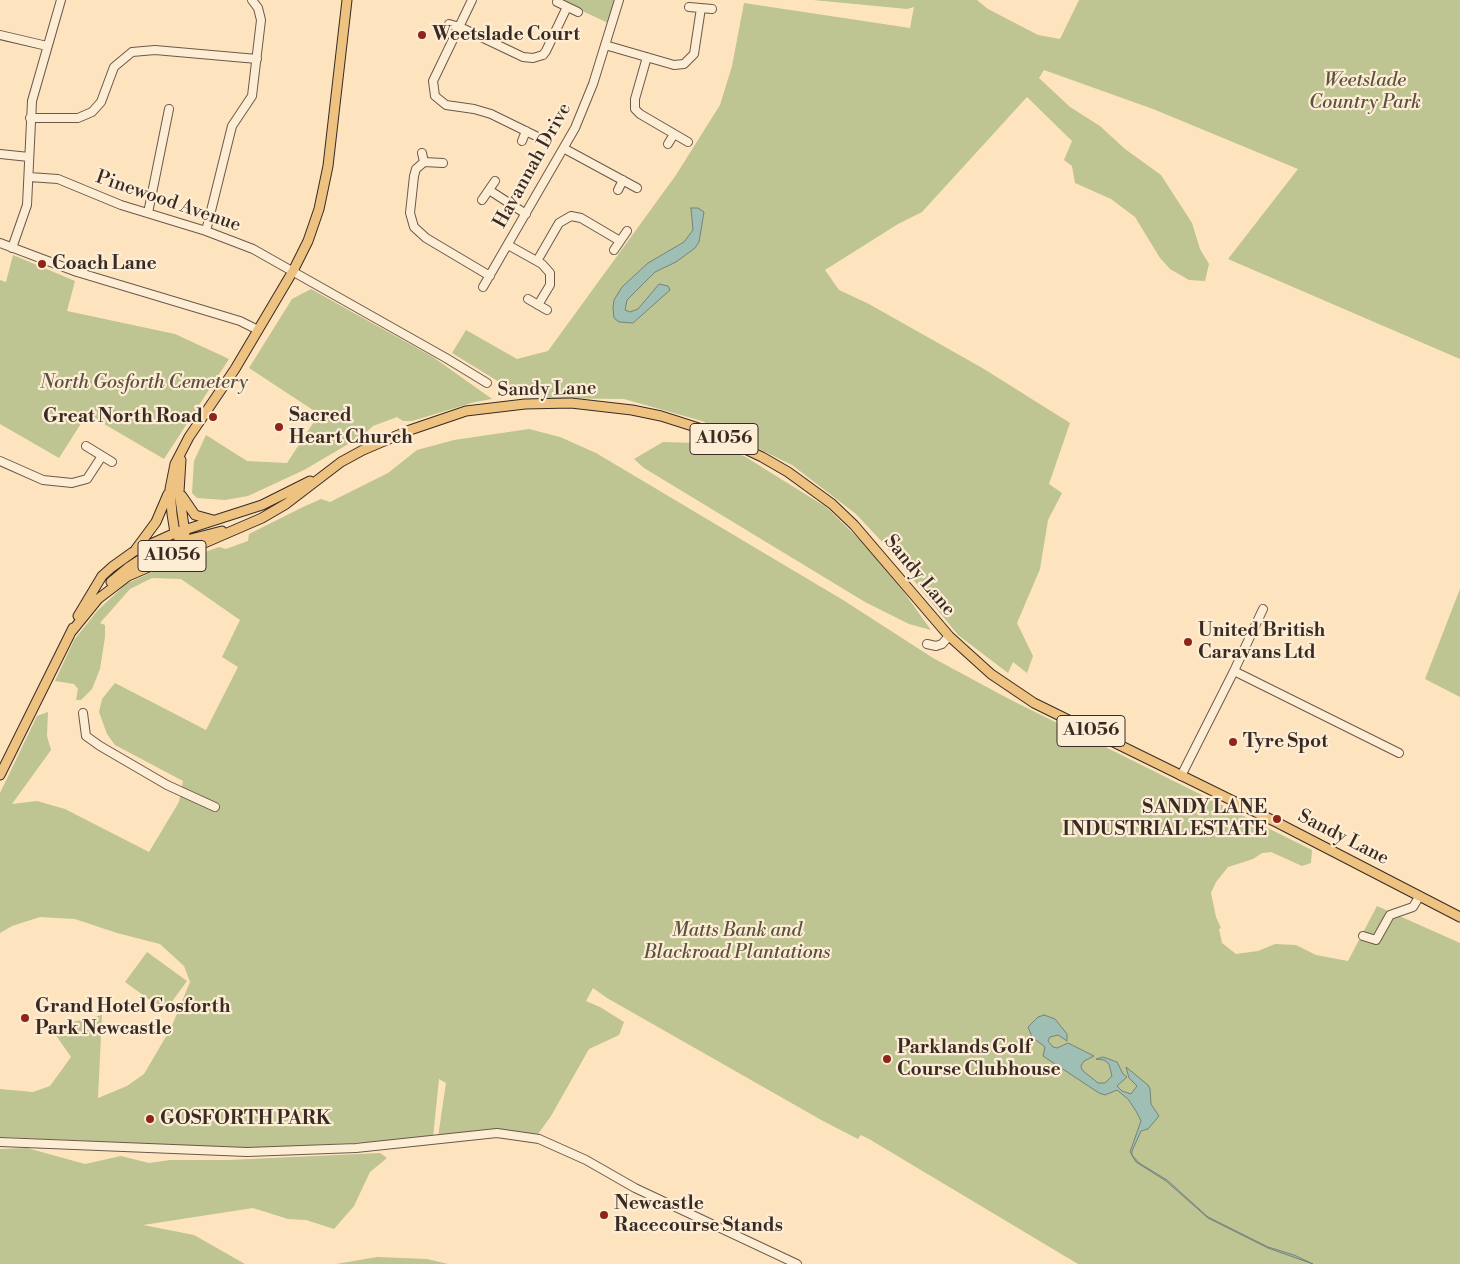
<!DOCTYPE html>
<html>
<head>
<meta charset="utf-8">
<style>
	body { margin:0 }
	canvas { display:block; background:#fde4bf }
</style>
</head>
<body>
<canvas width="1460" height="1264"></canvas>
<script>
const ctx = document.querySelector('canvas').getContext('2d');
ctx.lineJoin = 'round';
function fillPath(path, color) { ctx.fillStyle = color; ctx.fill(path, 'evenodd'); }
const toPath = rows => new Path2D(rows.map(r => 'M' + r).join(''));
function strokePath(path, color, width, dash) { ctx.strokeStyle = color; ctx.lineWidth = width; ctx.lineCap = dash ? 'butt' : 'round'; ctx.setLineDash(dash || []); ctx.stroke(path); }
function write(font, color, halo, rows, align = 'center') {
  ctx.font = font + ' "Libre Bodoni",serif'; ctx.lineWidth = 4.5; ctx.setLineDash([]); ctx.textBaseline = 'middle'; ctx.strokeStyle = halo; ctx.fillStyle = color; for (const [text, x, y, turn = 0] of rows) {
    ctx.save(); ctx.translate(x, y); ctx.rotate((+turn || 0) * Math.PI / 180); ctx.textAlign = isNaN(turn) ? turn : align; if (halo) ctx.strokeText(text, 0, 0); ctx.fillText(text, 0, 0); ctx.restore();
  }
}
const green = toPath([
	[559,0,615,0,608,23],
	[813,0,977,0,988,9,1038,35,1060,39,1079,0,1460,0,1460,359,1228,259,1298,169,1153,109,1044,70,1039,78,1070,107,1100,126,1125,149,1161,175,1192,223,1200,249,1209,264,1205,281,1189,280,1170,269,1160,258,1135,217,1111,199,1075,183,1072,166,1064,160,1072,141,1027,97,922,212,898,224,825,270,839,290,869,304,984,369,1070,423,1049,484,1062,493,1048,520,1040,569,1017,623,1033,656,1027,673,1013,662,1008,673,958,635,885,545,856,514,792,465,702,421,624,399,539,398,537,386,509,388,452,353,466,330,517,359,548,351,676,175,720,105,732,66,744,3,910,28,914,7,907,9],
	[13,255,75,281,67,311,175,334,229,359,164,459,87,414,59,458,0,424,0,280,6,282],
	[311,289,433,357,492,399,475,402,412,421,403,421,397,417,373,426,362,436,304,470,248,496,225,500,197,498,192,493,194,461,206,435,247,461,287,463,319,414,249,368,292,299],
	[529,429,560,437,596,453,843,600,933,658,1009,699,1312,850,1311,863,1302,866,1271,852,1262,853,1253,859,1228,867,1216,882,1211,893,1216,917,1221,928,1219,929,1222,943,1236,954,1258,951,1275,944,1296,945,1316,955,1348,961,1377,906,1460,943,1460,1264,1078,1264,869,1139,861,1135,858,1139,823,1121,607,998,593,988,586,1001,600,1007,624,1022,619,1035,589,1049,551,1116,538,1134,495,1130,438,1137,446,1083,439,1079,433,1137,354,1143,249,1148,0,1137,0,1089,33,1092,50,1086,71,1057,55,1034,64,1024,102,1015,98,1098,127,1086,144,1074,171,1028,190,982,184,966,160,944,117,933,75,919,40,917,12,926,0,933,0,793,37,716,48,712,47,736,51,750,12,804,37,801,65,809,149,852,179,802,183,781,115,745,107,734,99,712,102,699,115,683,206,730,238,667,222,657,240,620,181,579,152,578,130,589,100,623,105,625,105,637,100,669,92,689,81,700,76,700,78,689,74,684,55,681,74,640,98,610,126,584,163,567,219,547,226,549,248,541,249,534,303,507,321,499,330,502,388,473,417,450,454,440],
	[663,442,697,443,744,456,826,507,863,543,903,591,931,630,909,624,865,602,644,468,634,459],
	[1460,589,1460,697,1425,679],
	[147,952,187,981,165,1011,125,982],
	[27,1148,85,1164,121,1156,149,1163,170,1160,229,1160,380,1153,387,1158,370,1172,354,1206,334,1229,306,1220,288,1219,253,1208,143,1225,194,1235,245,1264,0,1264,0,1149],
	[377,1257,427,1259,448,1264,336,1264]
]);
const water = toPath([
	[691,208,698,208,704,212,699,242,695,248,676,262,655,272,627,300,625,310,630,312,638,309,659,284,668,286,670,290,633,323,619,322,614,318,613,308,614,300,622,287,648,263,684,242,693,230,691,208],
	[1044,1015,1055,1019,1067,1034,1067,1041,1058,1035,1050,1037,1048,1041,1053,1047,1057,1048,1068,1043,1094,1056,1084,1061,1081,1066,1082,1070,1098,1083,1105,1083,1112,1076,1109,1064,1104,1060,1096,1059,1103,1057,1117,1062,1123,1074,1127,1077,1117,1086,1122,1091,1131,1094,1137,1086,1129,1078,1126,1067,1148,1085,1150,1089,1151,1104,1159,1116,1148,1129,1141,1131,1132,1151,1132,1155,1139,1163,1167,1180,1208,1217,1268,1247,1294,1255,1313,1264,1268,1248,1208,1218,1166,1181,1136,1162,1130,1152,1141,1121,1136,1111,1128,1099,1117,1090,1105,1095,1099,1093,1043,1056,1045,1047,1032,1037,1028,1027,1038,1017,1044,1015]
]);
const minor = toPath([
	[472,0,433,81,435,96,446,105,474,109,491,114,542,139],
	[557,2,578,12],
	[689,7,712,9],
	[449,24,460,27,523,57,533,58,543,55,546,51,567,7],
	[0,35,47,46],
	[605,45,674,65,684,64,694,54,701,8],
	[647,57,635,99,635,109,640,114,688,142],
	[30,118,78,118,92,112,101,102,114,67,132,52,155,50,257,59],
	[522,141,526,131],
	[668,144,674,134],
	[565,149,637,188],
	[422,153,424,162,443,163],
	[0,154,29,157],
	[424,162,416,169,414,176,410,213,414,227,426,238,490,276],
	[29,177,58,179,121,205,206,231,253,249,446,358,487,383],
	[489,190,526,214],
	[618,190,623,180],
	[482,200,495,181],
	[148,213,169,109],
	[206,231,232,126,252,96,261,20,258,8,252,0],
	[0,243,77,272,240,321,258,330],
	[508,245,542,264,550,273,550,285,538,305],
	[12,248,27,205,32,101,61,0],
	[614,250,627,231],
	[537,261,559,223,571,216,581,218,620,241],
	[483,287,575,128,593,84,619,0],
	[528,299,547,310],
	[86,446,112,462],
	[0,461,43,480,72,483,87,479,102,456],
	[927,644,936,646,942,644,949,636],
	[1234,671,1263,609],
	[83,713,86,736,100,746,167,785,215,807],
	[1181,776,1234,671,1399,753],
	[1363,936,1376,940,1390,915,1413,907,1419,897],
	[0,1142,247,1152,356,1148,497,1133,539,1139,586,1160,635,1188,797,1264]
]);
const major = toPath([
	[181,460,179,492,185,533],
	[182,496,195,515,213,520],
	[183,541,175,533,172,514,170,489,175,464,189,437,235,369,293,271,308,241,319,209,328,166,347,0],
	[136,549,156,522,168,494],
	[111,582,129,567,149,554,183,541,222,531],
	[78,616,102,576,112,567,133,552,175,533,262,505,310,481],
	[72,631,98,599,128,576,262,518,286,504,341,462,363,450,410,430,466,411,525,404,571,403,632,410,661,416,705,430,762,457,788,472,832,504,854,525,949,636,991,674,1034,703,1278,823,1460,917],
	[0,775,73,628]
]);
const markers = [
	[422,35,5,"#8f2418"],
	[42,264,5,"#8f2418"],
	[213,417,5,"#8f2418"],
	[279,427,5,"#8f2418"],
	[1188,642,5,"#8f2418"],
	[1233,742,5,"#8f2418"],
	[1277,819,5,"#8f2418"],
	[25,1018,5,"#8f2418"],
	[887,1059,5,"#8f2418"],
	[150,1119,5,"#8f2418"],
	[604,1215,5,"#8f2418"]
];
const shields = [
	[724,439,68],
	[172,556,68],
	[1091,731,68]
];
const shieldNames = [
	["A1056",724,439],
	["A1056",172,556],
	["A1056",1091,731]
];
const poiNames = [
	["Weetslade Court",432,35],
	["Coach Lane",52,264],
	["Sacred",289,416],
	["Heart Church",289,438],
	["Great North Road",203,417,"right"],
	["United British",1198,631],
	["Caravans Ltd",1198,653],
	["Tyre Spot",1243,742],
	["SANDY LANE",1267,808,"right"],
	["INDUSTRIAL ESTATE",1267,830,"right"],
	["Grand Hotel Gosforth",35,1007],
	["Park Newcastle",35,1029],
	["Parklands Golf",897,1048],
	["Course Clubhouse",897,1070],
	["GOSFORTH PARK",160,1119],
	["Newcastle",614,1204],
	["Racecourse Stands",614,1226]
];
const parkNames = [
	["Weetslade",1365,81],
	["Country Park",1365,103],
	["North Gosforth Cemetery",144,383],
	["Matts Bank and",737,931],
	["Blackroad Plantations",737,953]
];
const streetNames = [
	["Havannah Drive",533,166,-61],
	["Pinewood Avenue",168,202,19],
	["Sandy Lane",547,390,-1],
	["Sandy Lane",919,576,50],
	["Sandy Lane",1343,838,27]
];
fillPath(green, '#bec492');
fillPath(water, '#9fbeb4');
strokePath(water, '#76837a', 1);
strokePath(minor, '#6a594b', 10);
strokePath(major, '#392b24', 11);
strokePath(minor, '#feedd5', 8);
strokePath(major, '#eec280', 9);
for (const [x, y, r, color] of markers) { const dot = new Path2D(); dot.arc(x, y, r, 0, 2 * Math.PI); ctx.fillStyle = color; ctx.fill(dot); strokePath(dot, '#feedd5', 2); }
for (const [x, y, w] of shields) { const box = new Path2D(); box.roundRect(x - w / 2, y - 15.5, w, 31, 4); ctx.fillStyle = '#feedd5'; ctx.fill(box); strokePath(box, '#392b24', 1); }
write('bold 18px', '#392b24', null, shieldNames);
write('bold 19px', '#392b24', '#feedd5', poiNames, 'left');
write('italic 19px', '#5a5140', '#feedd5', parkNames);
write('19px', '#392b24', '#feedd5', streetNames);
</script>
</body>
</html>
